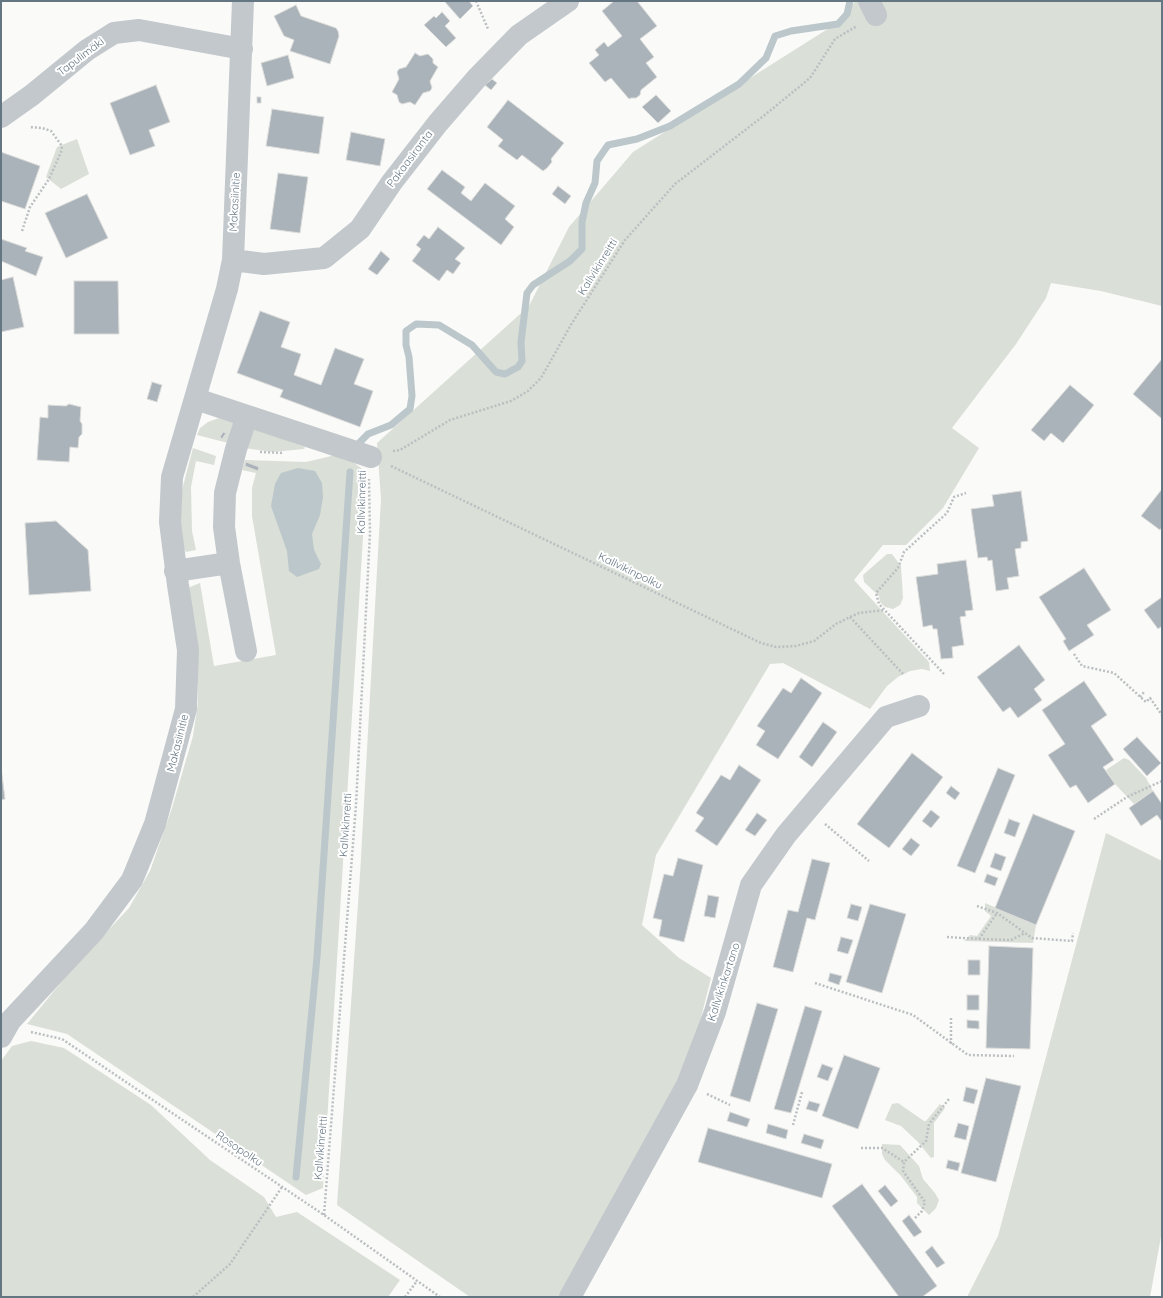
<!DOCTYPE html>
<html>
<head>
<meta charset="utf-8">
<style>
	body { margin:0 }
	#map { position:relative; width:1163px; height:1298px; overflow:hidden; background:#fafaf8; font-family:Quicksand,sans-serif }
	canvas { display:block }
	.frame { position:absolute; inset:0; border:2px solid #657683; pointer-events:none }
</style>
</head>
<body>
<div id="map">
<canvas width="1163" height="1298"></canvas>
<div class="frame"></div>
</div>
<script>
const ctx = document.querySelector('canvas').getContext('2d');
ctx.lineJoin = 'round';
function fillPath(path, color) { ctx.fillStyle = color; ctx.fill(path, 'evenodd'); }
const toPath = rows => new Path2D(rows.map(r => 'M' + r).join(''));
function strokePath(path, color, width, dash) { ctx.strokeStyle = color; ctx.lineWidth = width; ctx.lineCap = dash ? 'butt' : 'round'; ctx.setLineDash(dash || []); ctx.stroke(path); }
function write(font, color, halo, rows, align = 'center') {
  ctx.font = font + ' Quicksand,sans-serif'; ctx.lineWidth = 4; ctx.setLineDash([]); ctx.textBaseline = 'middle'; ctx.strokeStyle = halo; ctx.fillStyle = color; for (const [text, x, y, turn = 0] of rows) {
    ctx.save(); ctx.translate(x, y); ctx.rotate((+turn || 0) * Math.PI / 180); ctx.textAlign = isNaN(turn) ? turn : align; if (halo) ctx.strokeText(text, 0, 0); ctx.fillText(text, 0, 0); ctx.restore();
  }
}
const green = toPath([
	[855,1,1162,1,1162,306,1101,291,1051,283,1046,298,1016,344,952,428,979,448,943,508,906,545,883,545,854,580,929,662,930,671,922,669,910,671,898,677,887,686,870,709,783,663,770,664,656,855,642,925,679,958,711,978,691,1057,561,1297,470,1297,337,1205,360,875,381,499,377,443,529,306,569,227,633,152,845,18],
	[77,139,89,174,61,189,46,177,57,147],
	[219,418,233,421,234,424,228,443,197,435,200,428,208,422],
	[257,429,305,447,304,449,273,452,244,448,253,430],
	[193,448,216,456,214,465,196,461,191,487,192,531,196,550,186,552,183,547,180,523,182,490],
	[336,455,350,460,361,468,365,486,365,504,323,1188,306,1195,67,1034,27,1024,72,969,129,908,150,871,172,808,193,736,198,703,198,665,188,598,190,587,200,583,214,666,276,655,252,516,252,488,256,473,242,470,245,460,306,462],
	[887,554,892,554,901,566,903,598,900,605,893,609,885,607,880,602,879,596,864,582,863,575],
	[1124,758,1129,760,1146,778,1153,791,1134,804,1115,784,1106,770],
	[1106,833,1162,861,1162,1231,1150,1297,967,1297,998,1236],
	[985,903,1036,925,1033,943,964,941,970,935,977,936,991,916,985,911],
	[31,1041,64,1048,151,1105,210,1160,264,1197,276,1217,297,1212,400,1280,388,1297,1,1297,1,1061,12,1046],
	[898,1103,924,1121,926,1121,940,1104,945,1108,934,1123,934,1157,931,1158,918,1142,901,1126,885,1120,892,1104],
	[882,1144,900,1145,919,1166,923,1179,935,1193,939,1200,936,1208,929,1215,917,1203,917,1197,901,1176,885,1160,882,1154]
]);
const water = toPath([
	[298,468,315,471,322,483,323,497,320,515,312,534,314,550,321,564,319,569,297,577,289,571,287,551,271,506,275,484,281,473]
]);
const stream = toPath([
	[360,442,368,434,391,425,410,409,412,396,409,357,406,345,406,331,416,324,439,325,472,345,496,372,505,374,518,367,522,361,521,342,527,293,533,285,570,261,582,249,582,222,586,203,595,183,597,161,608,145,637,139,670,126,739,84,766,58,775,36,791,31,838,24,847,14,850,1],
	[296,1177,317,957,350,472]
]);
const building = toPath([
	[446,1,469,1,473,6,460,19,445,2,446,1],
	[614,1,637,1,657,26,640,39,654,57,646,63,657,77,641,90,640,95,636,98,631,98,629,99,611,78,605,82,589,63,599,55,595,50,604,42,608,47,622,36,602,11,614,1],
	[296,5,301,16,336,28,338,31,339,36,330,64,290,51,294,40,284,36,274,16,296,5],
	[442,12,450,21,445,26,456,38,446,47,424,25,434,16,436,18,442,12],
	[415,53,420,56,428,54,433,59,433,63,438,67,430,81,432,88,430,91,423,93,415,105,410,102,402,104,399,102,397,95,392,92,399,79,397,72,399,69,406,67,415,53],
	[288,55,294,78,267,86,261,63,288,55],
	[492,79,497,83,491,90,485,85,492,79],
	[156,85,170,122,149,130,155,146,130,155,110,103,156,85],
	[656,95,671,111,658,123,642,107,656,95],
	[257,97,261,97,261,103,257,103,257,97],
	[508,100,564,143,551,159,552,162,547,168,543,171,522,155,517,160,498,146,503,140,487,127,508,100],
	[272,109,324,117,319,154,266,146,272,109],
	[351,132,385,139,380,166,346,160,351,132],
	[1,152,40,166,25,209,1,201,1,152],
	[442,170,465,187,461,193,471,201,485,183,515,206,505,219,514,227,501,245,427,189,442,170],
	[278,173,308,177,300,233,270,229,278,173],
	[558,186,571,196,565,204,552,194,558,186],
	[87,194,108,238,66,258,45,213,87,194],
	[438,227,465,248,455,259,461,263,453,274,447,270,439,281,412,261,421,249,416,245,424,235,429,239,438,227],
	[1,239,27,248,25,251,43,257,36,276,1,261,1,239],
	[381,251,390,259,377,275,368,269,381,251],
	[13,277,24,327,1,332,1,280,13,277],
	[74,281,118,281,119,334,74,334,74,281],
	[260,311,290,322,281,347,301,354,294,375,321,385,335,348,364,359,354,384,373,391,360,427,280,397,283,390,237,373,260,311],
	[1162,359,1162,419,1133,394,1162,359],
	[152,382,162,385,157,402,147,399,152,382],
	[1070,385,1094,405,1063,443,1051,433,1044,441,1031,430,1070,385],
	[69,404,81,407,80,421,82,424,82,434,79,437,78,448,70,447,69,462,37,460,40,417,48,418,48,405,66,406,69,404],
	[223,432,226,433,222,439,220,437,223,432],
	[246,462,259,467,258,471,245,466,246,462],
	[1162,489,1162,527,1160,530,1141,516,1162,489],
	[1021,491,1028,541,1021,542,1021,548,1015,549,1019,576,1007,578,1009,589,996,591,992,560,988,561,987,557,978,558,971,509,994,506,992,495,1021,491],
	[56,521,88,550,91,591,29,595,25,523,56,521],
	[966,560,973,610,965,611,966,616,960,617,964,645,952,647,953,658,941,659,937,629,933,629,932,625,923,627,916,577,938,574,937,564,966,560],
	[1084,568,1111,610,1087,625,1094,635,1069,651,1063,641,1066,639,1039,597,1084,568],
	[1162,597,1162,626,1158,629,1144,610,1162,597],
	[1019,645,1045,680,1034,689,1042,700,1018,718,1010,707,1003,712,977,677,1019,645],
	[801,678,822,693,778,759,756,745,765,731,757,726,783,688,791,693,801,678],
	[1084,681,1107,715,1091,726,1114,760,1103,767,1115,784,1088,803,1076,785,1070,788,1048,755,1065,744,1042,710,1084,681],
	[823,722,837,732,812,767,799,757,823,722],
	[1137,737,1161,763,1147,776,1123,749,1137,737],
	[912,753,943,777,889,848,857,824,912,753],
	[739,765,761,780,717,846,695,831,704,818,696,813,721,775,730,780,739,765],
	[1,767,5,799,1,800,1,767],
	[998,768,1015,775,975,873,957,866,998,768],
	[951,786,960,793,955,800,946,793,951,786],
	[1153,791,1162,804,1162,822,1157,815,1141,826,1129,808,1153,791],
	[931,810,940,817,931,828,922,821,931,810],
	[757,813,767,820,755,836,745,830,757,813],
	[1033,814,1075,831,1036,925,995,908,1033,814],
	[1009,819,1020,823,1015,837,1004,833,1009,819],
	[911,838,920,845,911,856,902,849,911,838],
	[995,853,1006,857,1001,871,990,867,995,853],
	[678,858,703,865,684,942,659,936,662,920,653,918,664,874,673,876,678,858],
	[812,859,830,863,815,920,807,918,793,972,773,967,788,910,798,912,812,859],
	[987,874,998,878,995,886,984,882,987,874],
	[708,895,719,897,715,918,704,916,708,895],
	[851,904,862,907,858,921,847,918,851,904],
	[870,904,906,914,882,993,846,982,870,904],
	[841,937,853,940,848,954,837,951,841,937],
	[989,946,1033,948,1030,1049,986,1048,989,946],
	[968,960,980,960,980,975,968,975,968,960],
	[830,973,842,976,839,985,828,981,830,973],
	[967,995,979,995,979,1010,967,1010,967,995],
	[757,1003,778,1009,750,1102,730,1096,757,1003],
	[805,1006,822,1011,791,1113,774,1109,805,1006],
	[967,1020,979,1021,979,1029,967,1028,967,1020],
	[844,1055,880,1068,858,1129,822,1116,844,1055],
	[822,1064,833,1068,828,1081,817,1077,822,1064],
	[986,1078,1021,1086,996,1182,961,1173,986,1078],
	[966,1087,978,1090,974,1104,963,1101,966,1087],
	[809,1101,820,1104,817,1112,806,1109,809,1101],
	[730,1112,750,1119,747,1127,727,1121,730,1112],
	[958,1123,969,1126,966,1140,954,1137,958,1123],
	[768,1124,788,1130,786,1139,766,1133,768,1124],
	[708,1128,832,1164,822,1198,698,1162,708,1128],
	[804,1134,824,1140,821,1149,801,1143,804,1134],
	[948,1160,960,1163,958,1171,946,1168,948,1160],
	[862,1184,937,1286,922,1297,899,1297,832,1206,862,1184],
	[885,1185,898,1201,891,1207,878,1191,885,1185],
	[909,1215,922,1232,914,1237,902,1221,909,1215],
	[932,1246,945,1263,937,1268,925,1252,932,1246]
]);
const path = toPath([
	[476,1,488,29],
	[22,231,30,207,49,179,61,152,62,146,51,131,42,128,29,127],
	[393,451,400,450,450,420,511,401,528,391,541,378,572,323,625,240,675,184,766,114,810,78,835,39,857,26],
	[260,452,283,453],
	[391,466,761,643,776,647,796,646,814,641,836,624,850,617,859,613,885,610],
	[850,617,903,674],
	[1074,654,1082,666,1114,673,1146,702,1150,698,1162,715],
	[944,674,879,604,876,593,898,568,904,552,947,513,954,497,966,493],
	[1140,697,1144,692],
	[1094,819,1127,797,1162,781],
	[825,824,869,861],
	[977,906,997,913,1032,938,1072,941,1073,933],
	[947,937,979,939,997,913],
	[979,939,1011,940,1025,933],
	[815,983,913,1015,968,1055,1014,1056],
	[31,1032,62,1039,324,1215,440,1297],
	[951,1044,951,1018],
	[707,1094,730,1105],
	[793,1125,802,1092],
	[861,1148,882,1148,904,1162],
	[324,1215,356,805,370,533,369,479],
	[915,1218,922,1211,925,1202,903,1171,904,1162,926,1141,929,1124,949,1099],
	[193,1297,230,1264,282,1187],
	[405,1297,417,1281]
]);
const minor = toPath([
	[869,1,876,15],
	[1,117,32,95,87,50,114,33,139,30,242,49],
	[233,260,264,264,324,258,360,229,392,182,438,123,477,78,519,35,568,1],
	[196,399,371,457],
	[175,571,229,563],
	[246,651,229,563,224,527,225,493,236,449,247,416],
	[1,1037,10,1021,94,931,132,880,155,824,186,709,188,650,178,585,170,522,172,477,227,289,233,260,243,1],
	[570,1297,687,1085,715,1012,751,885,786,835,886,717,919,706]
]);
const streetNames = [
	["Tapulimäki",81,57,-37],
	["Pakaasiranta",410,159,-53],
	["Makasiinitie",235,202,-87],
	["Kallvikinreitti",598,267,-58],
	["Kallvikinreitti",362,502,-89],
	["Kallvikinpolku",630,571,26],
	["Makasiinitie",178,743,-76],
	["Kallvikinreitti",346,825,-86],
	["Kallvikinkartano",724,982,-72],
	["Kallvikinreitti",321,1148,-85],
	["Rosopolku",239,1149,34]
];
fillPath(green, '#dadfd7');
fillPath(water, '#bbc7cb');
strokePath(stream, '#bbc7cb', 7);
fillPath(building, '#aab3b9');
strokePath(building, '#dcdcda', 1);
strokePath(path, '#bbbfc2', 2.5, [2, 2]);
strokePath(minor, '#c3c8cc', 22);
write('11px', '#657683', '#fff', streetNames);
</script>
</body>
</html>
